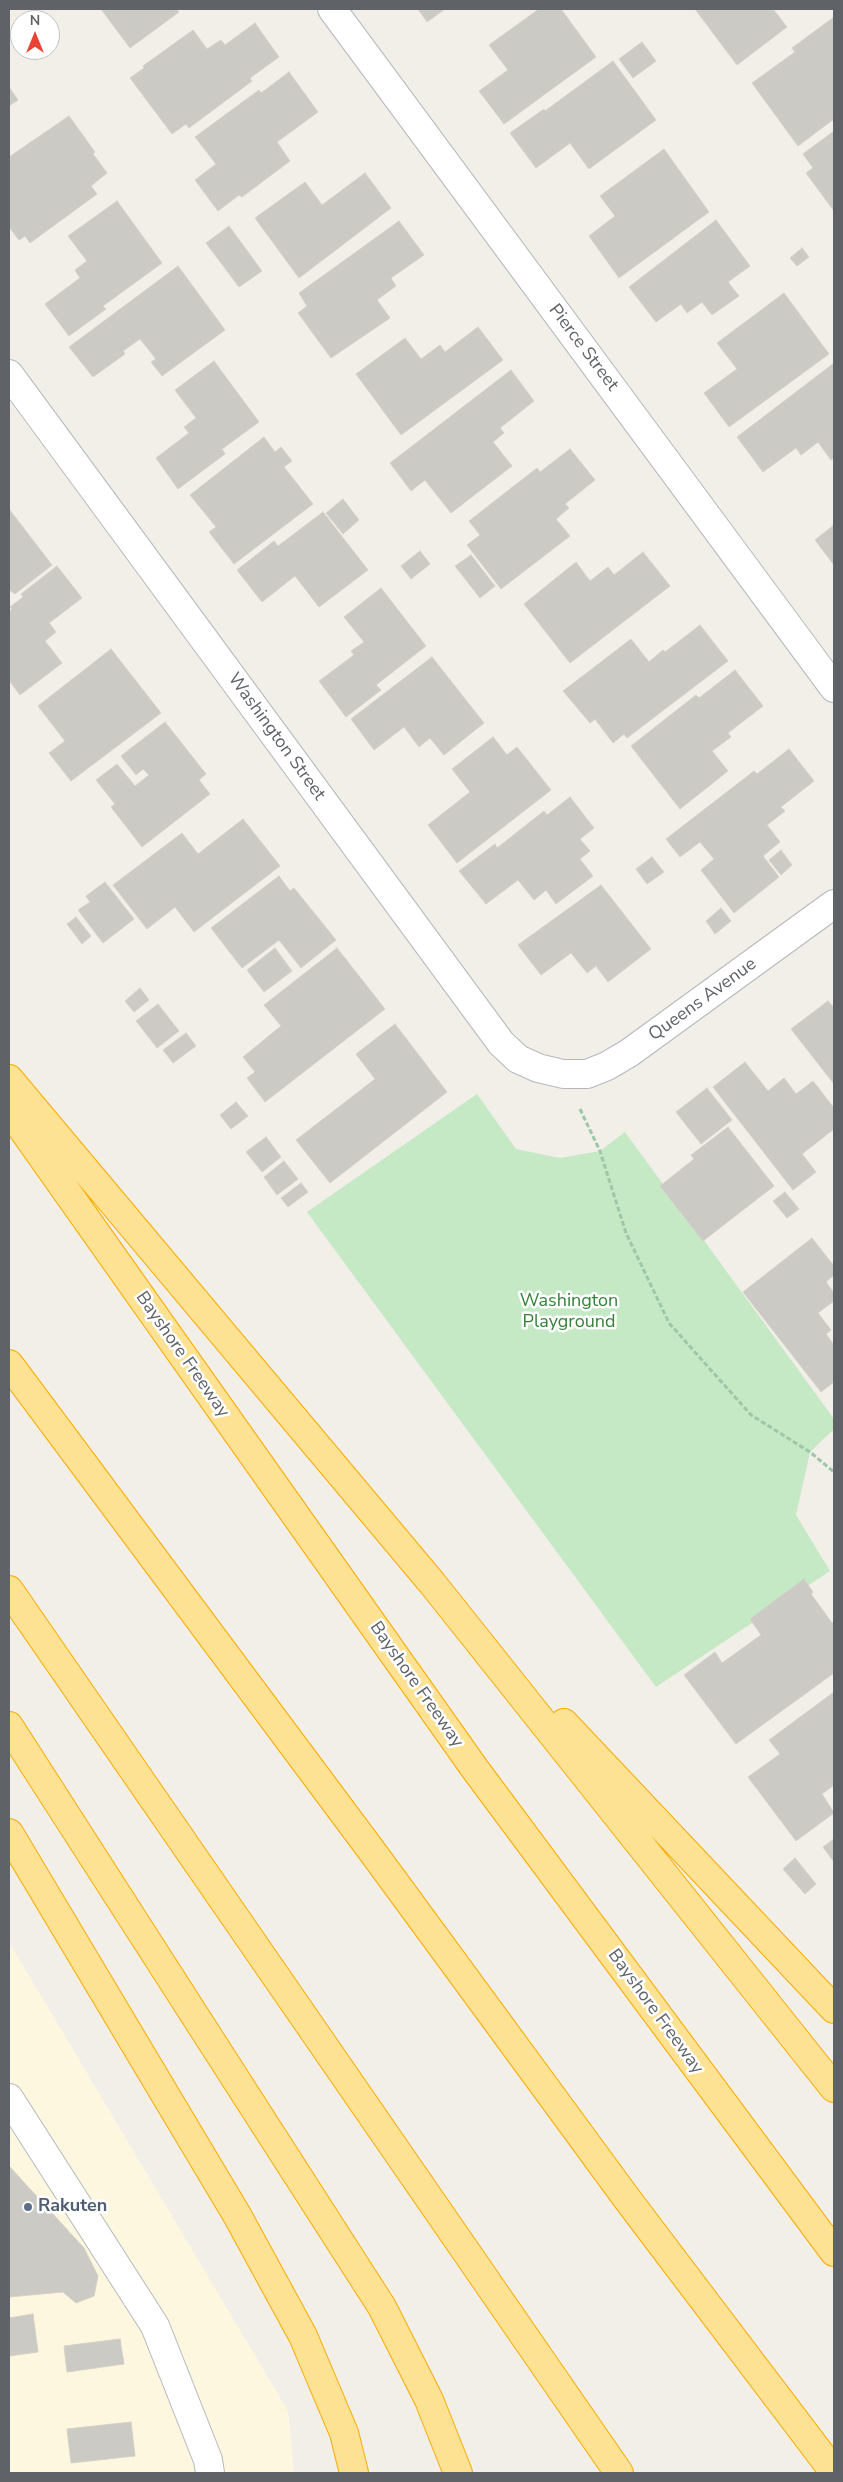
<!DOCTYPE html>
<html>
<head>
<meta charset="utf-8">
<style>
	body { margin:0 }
	#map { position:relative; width:843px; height:2482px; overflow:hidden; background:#f1efe8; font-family:"Nunito Sans",sans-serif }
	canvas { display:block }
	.frame { position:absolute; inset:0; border:10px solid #5f6368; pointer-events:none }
	.north { position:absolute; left:10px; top:10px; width:50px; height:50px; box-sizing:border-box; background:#fff; border:1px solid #bfc1c3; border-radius:50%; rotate:0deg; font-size:14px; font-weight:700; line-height:20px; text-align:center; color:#5f6368 }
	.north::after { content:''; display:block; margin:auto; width:18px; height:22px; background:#ea4335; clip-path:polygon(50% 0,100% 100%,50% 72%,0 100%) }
</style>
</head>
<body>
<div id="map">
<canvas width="843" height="2482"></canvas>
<div class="frame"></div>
<div class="north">N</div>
</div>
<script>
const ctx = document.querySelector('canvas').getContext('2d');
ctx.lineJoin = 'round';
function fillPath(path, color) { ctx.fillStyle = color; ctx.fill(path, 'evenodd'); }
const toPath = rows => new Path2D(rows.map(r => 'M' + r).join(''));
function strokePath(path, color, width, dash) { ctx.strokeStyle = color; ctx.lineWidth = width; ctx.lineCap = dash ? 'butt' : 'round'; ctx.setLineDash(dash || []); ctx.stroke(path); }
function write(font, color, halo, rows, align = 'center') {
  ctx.font = font + ' "Nunito Sans",sans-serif'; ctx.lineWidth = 5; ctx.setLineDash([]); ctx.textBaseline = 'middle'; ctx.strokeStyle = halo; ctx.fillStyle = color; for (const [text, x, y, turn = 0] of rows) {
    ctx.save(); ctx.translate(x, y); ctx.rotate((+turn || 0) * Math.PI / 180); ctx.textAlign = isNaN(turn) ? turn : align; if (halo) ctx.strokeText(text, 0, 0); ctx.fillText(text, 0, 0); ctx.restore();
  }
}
const commercial = toPath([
	[9,1942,288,2411,294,2473,9,2473]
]);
const green = toPath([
	[477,1094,516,1149,560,1158,600,1151,625,1132,834,1419,834,1429,810,1452,796,1515,830,1571,656,1687,307,1212]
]);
const building = toPath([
	[101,9,176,9,179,12,130,48,101,9],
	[418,9,445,9,427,22,418,9],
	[539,9,561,9,596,57,504,124,479,91,508,70,489,45,539,9],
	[695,9,773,9,787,27,737,65,695,9],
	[834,17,834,119,798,146,752,83,795,52,792,48,834,17],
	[255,23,279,57,250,78,252,81,189,128,186,124,172,134,130,78,144,68,143,66,193,30,207,49,221,40,225,45,255,23],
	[642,42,656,61,633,78,619,59,642,42],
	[613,61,656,120,589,169,570,143,536,168,510,133,544,109,545,111,613,61],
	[289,72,318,112,277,142,290,161,242,197,239,195,218,211,195,180,216,164,195,137,259,90,261,93,289,72],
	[9,87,18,100,9,106,9,87],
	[69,116,95,152,93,154,107,173,91,186,97,194,30,243,25,236,19,240,9,227,9,157,69,116],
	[834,131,834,211,806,173,813,168,803,154,834,131],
	[664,149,709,212,619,278,589,236,615,216,600,196,664,149],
	[365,173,391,208,299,278,255,218,305,182,322,205,365,173],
	[117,201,162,263,103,306,106,309,69,336,45,304,80,278,75,270,87,261,68,236,117,201],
	[716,220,750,266,728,282,739,296,712,315,702,302,687,313,681,304,656,322,629,287,716,220],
	[399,221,424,255,391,278,396,286,377,300,390,318,331,358,298,313,307,306,299,293,399,221],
	[229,226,262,271,239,287,206,243,229,226],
	[802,248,809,257,797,266,790,258,802,248],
	[178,266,225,330,162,376,151,362,156,359,140,339,123,351,125,354,93,377,69,347,178,266],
	[784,293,829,354,729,427,704,393,737,369,717,343,784,293],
	[478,327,503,360,401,435,356,374,405,338,421,359,440,345,445,352,478,327],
	[214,361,259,422,222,449,225,454,178,489,156,458,189,433,184,427,196,418,175,390,214,361],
	[834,363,834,458,831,460,818,442,801,455,796,448,763,472,737,437,834,363],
	[511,370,534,401,500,428,504,433,493,442,512,466,451,513,425,480,411,491,390,463,511,370],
	[264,437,275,452,281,447,292,461,284,467,313,504,234,564,209,532,216,527,190,495,264,437],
	[570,449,595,480,565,504,569,508,556,519,570,536,501,589,467,545,480,535,469,521,537,468,540,472,570,449],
	[343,499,359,520,343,534,326,513,343,499],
	[9,509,52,565,15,594,9,590,9,509],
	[323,512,368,570,319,607,295,576,262,602,237,570,274,541,278,546,323,512],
	[834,525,834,565,815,540,834,525],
	[420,551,430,564,411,579,401,566,420,551],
	[643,552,670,586,570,663,524,604,576,562,590,581,608,567,614,575,643,552],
	[471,555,495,586,480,598,455,566,471,555],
	[57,566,82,598,49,623,56,632,45,641,62,663,20,695,9,680,9,612,12,609,10,607,23,597,21,594,57,566],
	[381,588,426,646,376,685,381,690,346,717,319,681,354,655,351,651,364,642,344,617,381,588],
	[700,625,728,661,627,738,624,734,613,743,595,719,590,723,563,691,631,639,649,662,663,650,665,652,700,625],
	[111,649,161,713,71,781,49,753,65,741,38,706,111,649],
	[432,657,484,723,444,755,430,738,419,747,404,727,374,750,351,719,432,657],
	[735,670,763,706,728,733,731,737,712,751,728,771,680,809,631,746,696,695,699,698,735,670],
	[165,722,206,774,199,780,210,794,142,847,111,807,115,804,96,780,117,764,135,786,149,775,143,769,136,775,121,756,165,722],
	[493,737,507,755,517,747,551,790,457,863,428,825,470,792,452,769,493,737],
	[789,749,814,781,781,807,785,811,767,825,780,842,763,856,779,877,734,913,701,870,714,859,700,842,680,857,666,839,754,771,757,774,789,749],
	[570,797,594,828,580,839,590,851,580,859,593,876,556,904,546,890,534,900,518,880,486,904,459,871,495,844,497,848,544,811,547,815,570,797],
	[243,819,280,866,194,932,175,907,147,929,113,885,182,833,198,854,243,819],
	[781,850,792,865,781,875,769,860,781,850],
	[652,857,664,872,647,884,636,869,652,857],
	[279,876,290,891,294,888,336,940,301,968,279,940,242,968,211,928,279,876],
	[105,882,134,919,103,943,78,910,90,902,86,896,105,882],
	[601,885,651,949,608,982,596,966,587,973,571,953,541,975,518,945,601,885],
	[721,908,731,921,715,934,706,921,721,908],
	[76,917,91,936,82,944,67,924,76,917],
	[275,948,292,971,264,992,247,970,275,948],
	[337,948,385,1009,265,1102,247,1078,255,1072,243,1057,281,1026,264,1005,337,948],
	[140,988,149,1000,134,1012,125,1001,140,988],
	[828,1001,834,1008,834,1084,791,1029,828,1001],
	[158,1004,179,1031,157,1048,136,1021,158,1004],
	[395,1024,447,1092,330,1183,296,1140,375,1079,356,1054,395,1024],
	[186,1033,196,1046,173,1063,163,1050,186,1033],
	[745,1062,768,1091,784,1078,796,1094,813,1081,834,1108,834,1129,802,1154,816,1172,793,1190,713,1087,745,1062],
	[707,1088,732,1120,701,1144,676,1112,707,1088],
	[236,1102,248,1116,231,1129,220,1115,236,1102],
	[728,1127,774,1186,703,1241,660,1186,694,1159,691,1155,728,1127],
	[266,1137,281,1157,262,1172,246,1152,266,1137],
	[284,1161,298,1179,277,1195,264,1177,284,1161],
	[301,1183,308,1192,288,1207,281,1198,301,1183],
	[785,1192,799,1209,787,1218,773,1201,785,1192],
	[812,1238,834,1266,834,1275,826,1282,834,1293,834,1301,818,1313,831,1330,826,1334,834,1345,834,1382,821,1392,743,1292,812,1238],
	[804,1579,813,1592,811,1594,832,1623,834,1621,834,1673,736,1744,684,1675,715,1652,722,1663,761,1635,750,1619,804,1579],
	[834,1692,834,1785,822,1794,834,1813,796,1841,748,1777,780,1754,769,1740,834,1692],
	[834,1839,834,1862,823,1847,834,1839],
	[795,1858,816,1884,805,1894,783,1869,795,1858],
	[9,2166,84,2248,98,2276,94,2296,76,2303,63,2292,9,2297,9,2166],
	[33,2314,38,2352,9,2356,9,2318,33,2314],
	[120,2339,124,2364,67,2372,64,2346,120,2339],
	[131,2422,135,2456,71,2463,67,2429,131,2422]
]);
const path = toPath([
	[580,1109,600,1151,626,1233,669,1323,751,1415,810,1452,834,1472]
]);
const minor = toPath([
	[332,9,834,688],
	[9,374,501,1043,518,1059,538,1068,563,1074,587,1074,607,1066,629,1053,834,904],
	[9,2098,155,2326,208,2460,210,2473]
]);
const highway = toPath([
	[9,1079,432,1583,834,2088],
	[9,1110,475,1769,834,2252],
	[9,1364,377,1858,628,2200,834,2472],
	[9,1590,619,2473],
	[564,1723,834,2009],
	[9,1726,382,2307,429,2400,458,2473],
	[9,1833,237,2215,303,2336,344,2433,354,2473]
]);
const markers = [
	[28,2207,5,"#5c6f8a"]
];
const streetNames = [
	["Pierce Street",583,348,53],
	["Washington Street",276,737,54],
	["Queens Avenue",703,1000,-36],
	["Bayshore Freeway",182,1355,55],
	["Bayshore Freeway",416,1685,55],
	["Bayshore Freeway",655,2012,54]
];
const parkNames = [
	["Washington",569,1302],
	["Playground",569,1323]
];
const serviceNames = [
	["Rakuten",38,2207]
];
fillPath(commercial, '#fef7e0');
fillPath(green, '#c5e8c5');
fillPath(building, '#cccac5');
strokePath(building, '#d6d1c6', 1);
strokePath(minor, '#b5b8bc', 30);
strokePath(highway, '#f9ab00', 30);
strokePath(path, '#9cc7a9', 3, [5, 2.5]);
strokePath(minor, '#fff', 28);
strokePath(highway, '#fde293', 28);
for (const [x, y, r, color] of markers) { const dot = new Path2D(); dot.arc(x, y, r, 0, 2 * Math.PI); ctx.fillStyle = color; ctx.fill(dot); strokePath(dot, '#fff', 2); }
write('18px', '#5f6368', '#fff', streetNames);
write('18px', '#348238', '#fff', parkNames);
write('bold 18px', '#4e5e75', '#fff', serviceNames, 'left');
</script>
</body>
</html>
